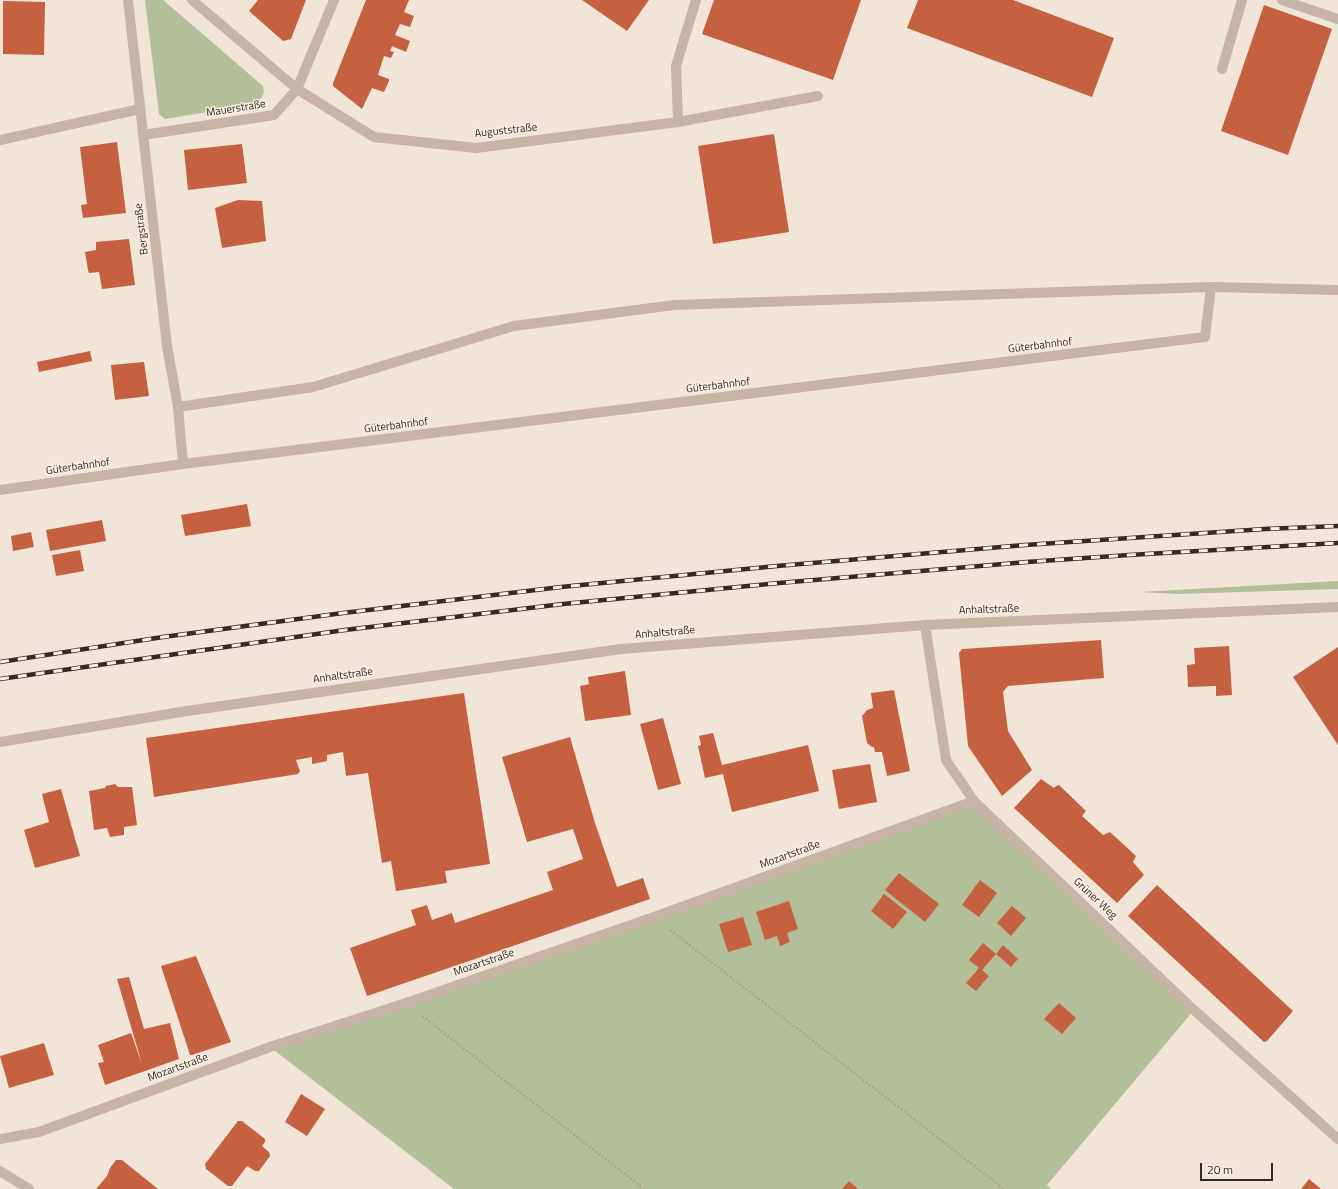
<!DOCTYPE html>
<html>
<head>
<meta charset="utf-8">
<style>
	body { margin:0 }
	#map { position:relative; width:1338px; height:1189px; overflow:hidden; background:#f0e5d7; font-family:"Titillium Web",sans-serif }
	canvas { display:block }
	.scale { position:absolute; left:1200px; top:1163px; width:73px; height:18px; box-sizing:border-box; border:2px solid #332a25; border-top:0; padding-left:5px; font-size:12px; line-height:14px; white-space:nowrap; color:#332a25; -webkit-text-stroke:3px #f8efe3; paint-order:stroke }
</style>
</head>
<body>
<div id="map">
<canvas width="1338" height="1189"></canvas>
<div class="scale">20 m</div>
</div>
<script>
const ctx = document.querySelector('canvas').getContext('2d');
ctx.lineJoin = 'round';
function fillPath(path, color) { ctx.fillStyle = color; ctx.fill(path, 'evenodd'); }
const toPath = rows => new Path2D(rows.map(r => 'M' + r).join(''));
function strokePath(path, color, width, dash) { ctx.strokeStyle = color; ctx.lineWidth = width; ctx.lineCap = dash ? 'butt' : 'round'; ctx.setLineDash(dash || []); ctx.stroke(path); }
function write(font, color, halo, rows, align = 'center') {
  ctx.font = font + ' "Titillium Web",sans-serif'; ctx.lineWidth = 3; ctx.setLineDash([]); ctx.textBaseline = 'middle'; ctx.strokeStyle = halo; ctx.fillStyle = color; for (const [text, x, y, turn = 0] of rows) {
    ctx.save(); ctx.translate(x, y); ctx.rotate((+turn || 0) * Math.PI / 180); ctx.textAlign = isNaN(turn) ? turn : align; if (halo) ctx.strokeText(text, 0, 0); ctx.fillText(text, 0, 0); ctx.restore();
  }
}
const green = toPath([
	[145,0,163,0,263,86,264,92,262,97,257,102,250,105,165,119,159,114],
	[1338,581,1338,589,1177,594,1140,592],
	[974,801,1194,1010,1047,1185,1051,1189,454,1189,270,1047]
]);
const building = toPath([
	[258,0,306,0,291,39,283,41,249,11],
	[366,0,409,0,404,12,414,16,410,27,400,24,395,35,410,41,406,52,392,46,390,51,394,52,391,58,384,56,378,75,389,79,389,81,384,92,372,88,362,109,333,86,333,83],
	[582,0,649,0,627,31],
	[714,0,861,0,833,80,702,34],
	[918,0,1013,0,1114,38,1092,97,907,28],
	[3,1,45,2,44,55,3,54],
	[1264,5,1332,29,1288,155,1221,131],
	[774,134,789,232,713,244,698,146],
	[117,142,126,213,83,218,81,205,87,204,80,147],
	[242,144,247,183,188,190,184,150],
	[238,200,262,201,266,241,222,248,215,208],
	[129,239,135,285,102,289,99,272,89,273,88,270,85,252,96,250,96,242],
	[90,351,92,361,39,372,37,362],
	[144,362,149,396,115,400,111,365],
	[247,504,251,526,185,536,181,515],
	[102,520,106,541,50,551,46,530],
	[31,532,34,547,13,551,11,536],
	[80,550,84,571,56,576,52,555],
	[1101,640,1104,678,1008,686,1003,692,1008,731,1032,770,1002,796,968,746,959,653,962,649],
	[1229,646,1232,695,1216,696,1216,686,1188,687,1187,665,1195,664,1194,648],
	[1338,647,1338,745,1293,677],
	[625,671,631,715,585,721,580,686,589,684,588,677],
	[894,690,910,771,887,776,882,752,875,752,874,747,872,747,867,743,862,716,867,710,873,708,871,693],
	[464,693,490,864,445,871,447,883,396,891,391,861,382,863,368,773,346,776,343,752,327,755,327,761,312,764,312,757,296,760,300,771,298,774,154,797,146,738],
	[663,718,681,784,658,790,640,724],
	[713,733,722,765,808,745,819,791,732,812,723,774,705,778,698,746,701,745,699,736],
	[570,737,595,823,617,887,643,878,650,899,367,996,350,948,416,925,411,910,427,905,432,920,452,913,455,923,553,890,547,872,583,859,573,829,527,842,502,757],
	[870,764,877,802,839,809,832,770],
	[1041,779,1054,788,1056,786,1059,785,1086,811,1082,816,1103,835,1110,832,1136,856,1133,862,1144,875,1117,903,1014,808],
	[115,784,118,787,132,787,137,825,124,827,124,835,110,837,107,828,94,830,89,791,105,788,106,786],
	[61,789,80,856,35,868,24,830,49,822,42,794],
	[899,873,939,904,925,922,885,890],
	[980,880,997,893,979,917,962,905],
	[1157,885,1293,1011,1267,1041,1264,1042,1128,916],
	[884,894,907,912,893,929,871,911],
	[789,901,798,929,787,933,790,942,780,946,777,936,765,940,756,912],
	[1012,906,1026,918,1011,936,997,923],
	[743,917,752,945,728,952,719,924],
	[983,943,996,954,982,970,989,976,976,991,966,983,979,968,969,960],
	[1003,945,1018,959,1011,967,996,954],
	[196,956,231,1042,192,1055,190,1055,161,966],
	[129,977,144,1029,170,1023,179,1059,105,1085,98,1063,104,1062,98,1045,131,1033,142,1064,117,979],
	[1059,1003,1076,1018,1062,1034,1044,1019],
	[44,1043,54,1075,9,1088,0,1056],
	[301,1094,325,1109,307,1136,285,1122],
	[238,1121,242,1121,265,1139,265,1142,262,1146,269,1152,270,1156,259,1171,255,1171,247,1166,232,1186,228,1186,206,1169,205,1164],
	[116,1160,122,1160,158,1189,96,1189,107,1176,110,1168],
	[1309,1179,1321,1189,1301,1189],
	[849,1181,858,1189,842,1189]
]);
const path = toPath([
	[670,930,1004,1189],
	[422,1016,644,1189]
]);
const lane = toPath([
	[1282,0,1338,19],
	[1222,69,1242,0],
	[178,407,313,387,514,326,674,305,1211,287],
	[183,464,1205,337,1211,287,1338,290],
	[0,490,183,464,178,407,167,346]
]);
const street = toPath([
	[128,0,167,346],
	[192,0,297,89,374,137,476,148,678,122,818,96],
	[678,122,676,66,696,0],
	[143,135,274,115,297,89,334,0],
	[0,140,140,109],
	[925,625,946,760,974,801,1194,1010,1338,1139],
	[0,742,187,711,621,649,925,625,1338,607],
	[0,1139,39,1132,270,1047,406,1003,654,917,974,801],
	[0,1171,29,1189]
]);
const rail = toPath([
	[0,662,163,637,343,613,561,587,777,566,1025,545,1265,529,1338,526],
	[0,679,345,630,563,604,779,583,1027,562,1129,555,1338,543]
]);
const streetNames = [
	["Mauerstraße",236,109,-9],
	["Auguststraße",506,131,-6],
	["Bergstraße",142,229,-97],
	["Güterbahnhof",1040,346,-7],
	["Güterbahnhof",718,386,-7],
	["Güterbahnhof",396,426,-7],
	["Güterbahnhof",78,467,-8],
	["Anhaltstraße",989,610,-2],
	["Anhaltstraße",665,633,-5],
	["Anhaltstraße",343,676,-8],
	["Mozartstraße",790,855,-20],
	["Grüner Weg",1095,899,43],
	["Mozartstraße",484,963,-19],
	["Mozartstraße",178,1068,-20]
];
fillPath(green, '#b2bf98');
fillPath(building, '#c56141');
strokePath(path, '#b49e8e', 2.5, [2, 2]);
strokePath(lane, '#c8b4a4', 10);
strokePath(street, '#c8b4a4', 10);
strokePath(rail, '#332a25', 4.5);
strokePath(rail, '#f8efe3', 3, [9]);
write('11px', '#332a25', '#f8efe3', streetNames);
</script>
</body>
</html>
